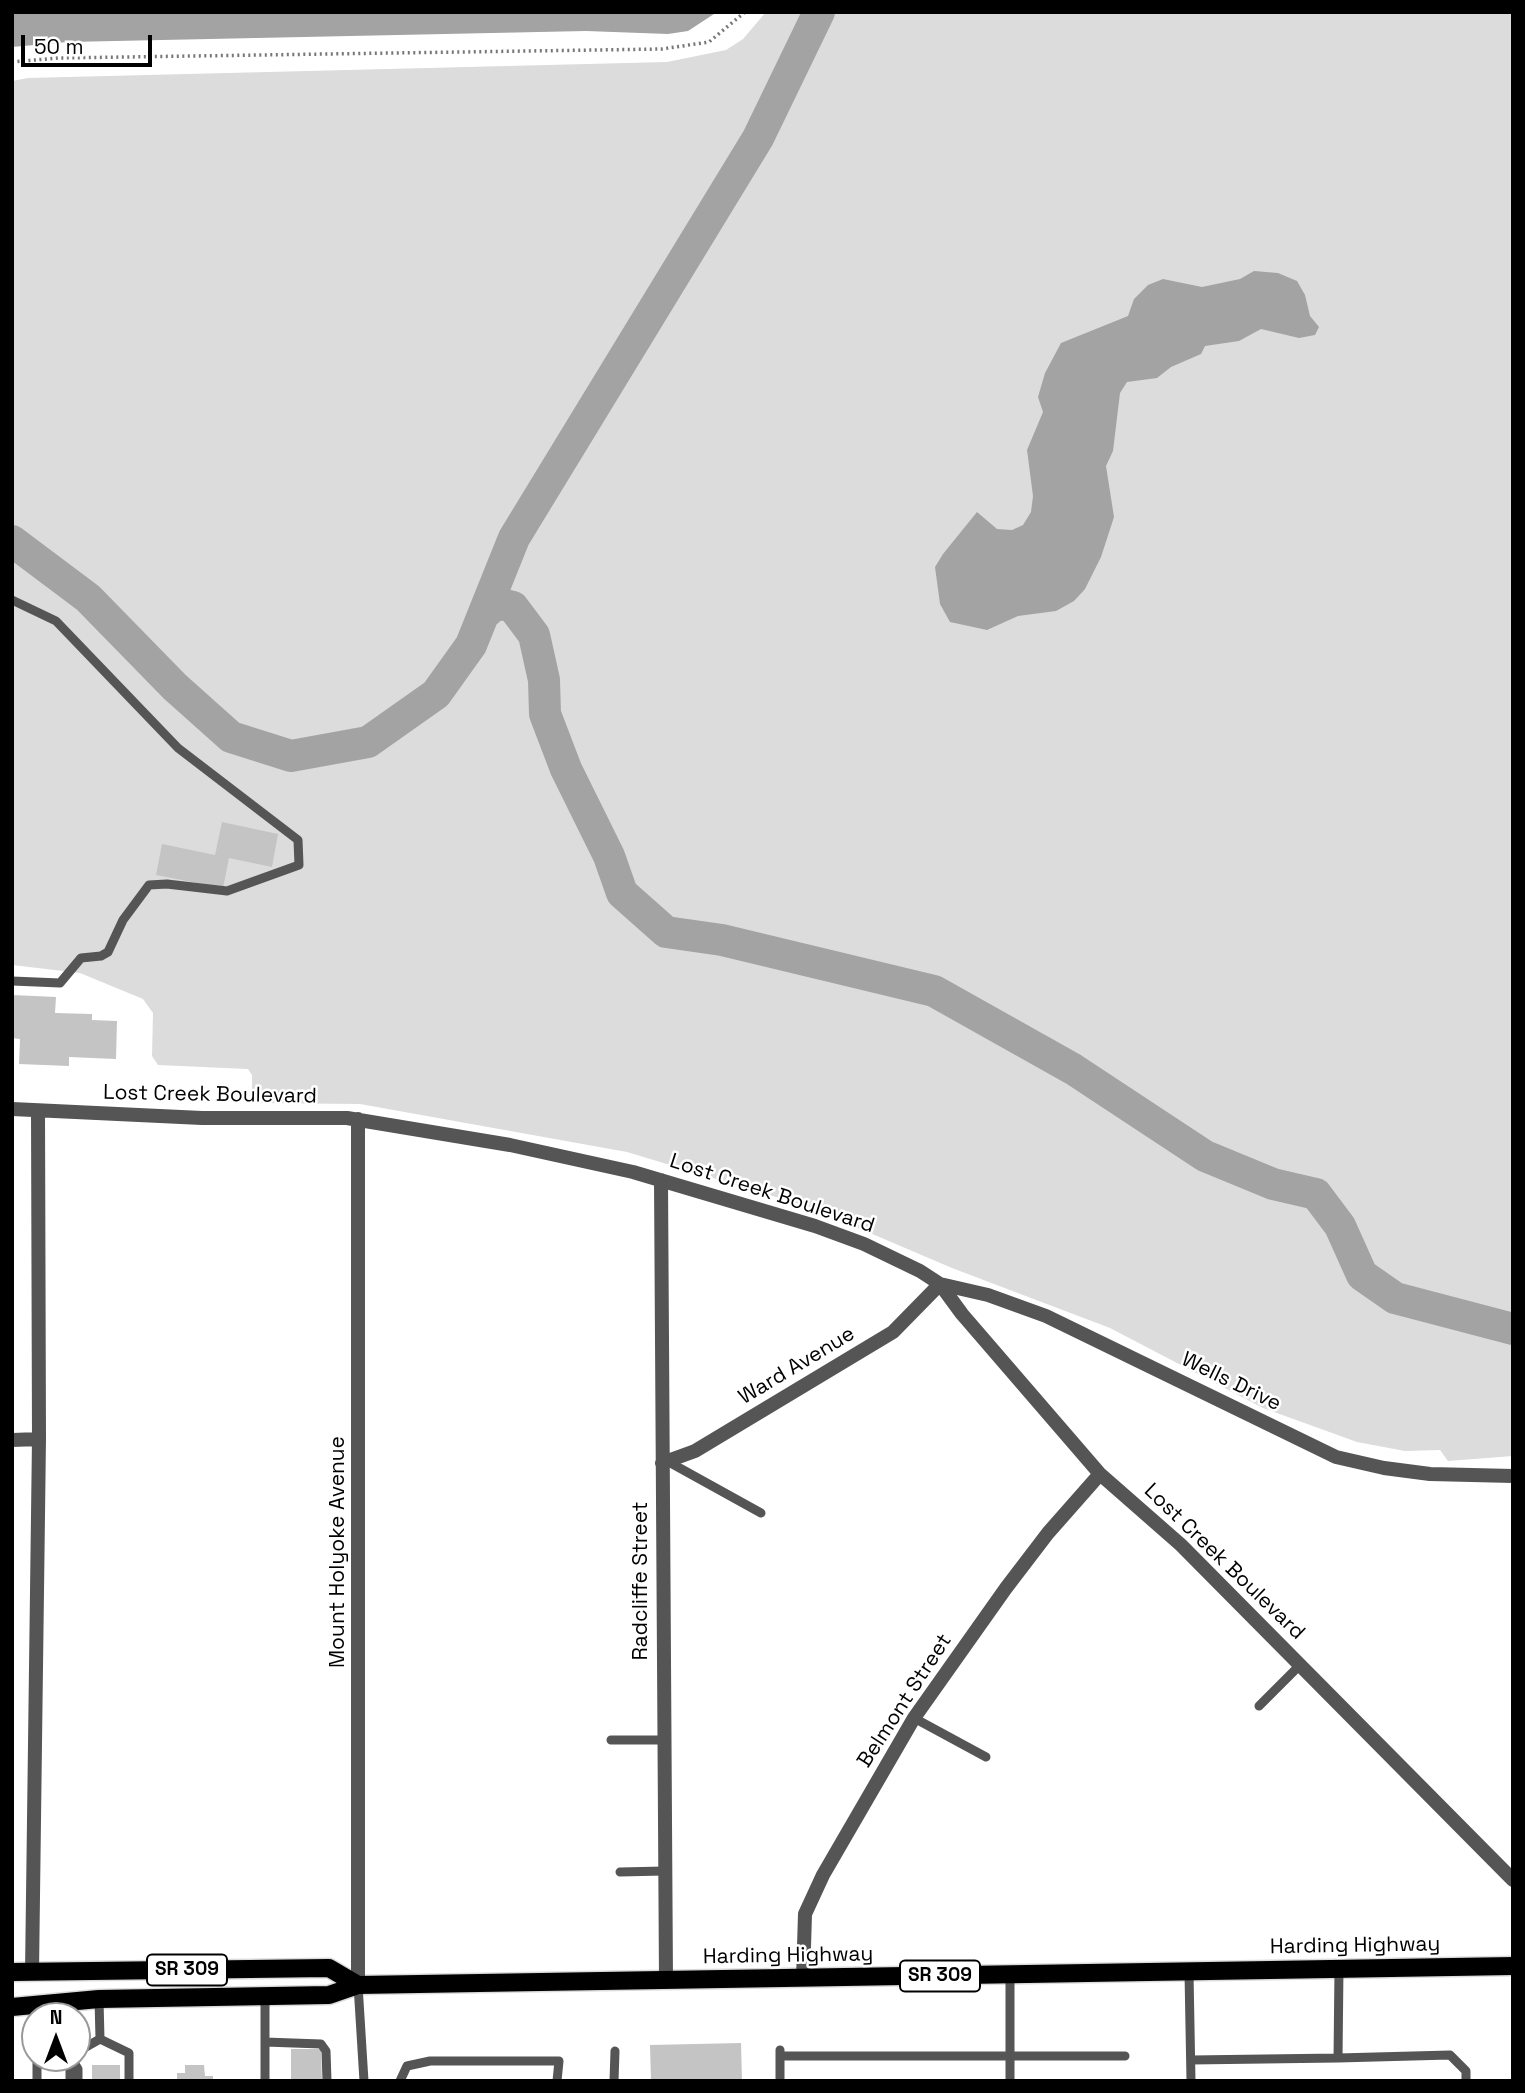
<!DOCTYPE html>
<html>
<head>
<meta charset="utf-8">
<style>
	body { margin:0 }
	#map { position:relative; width:1525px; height:2093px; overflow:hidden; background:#fff; font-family:"Space Grotesk",sans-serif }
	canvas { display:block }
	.frame { position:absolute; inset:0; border:14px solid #000; pointer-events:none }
	.north { position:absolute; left:21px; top:2002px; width:70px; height:70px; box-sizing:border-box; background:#fff; border:2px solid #999; border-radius:50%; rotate:0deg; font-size:19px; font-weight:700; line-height:28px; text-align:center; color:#000 }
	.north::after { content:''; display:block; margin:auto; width:24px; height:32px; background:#000; clip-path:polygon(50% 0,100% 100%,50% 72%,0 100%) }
	.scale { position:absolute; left:21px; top:35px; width:131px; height:32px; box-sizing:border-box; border:4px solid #000; border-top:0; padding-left:9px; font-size:21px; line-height:24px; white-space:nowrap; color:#000; -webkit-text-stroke:5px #fff; paint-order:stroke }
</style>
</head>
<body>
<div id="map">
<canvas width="1525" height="2093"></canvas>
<div class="frame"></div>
<div class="north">N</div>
<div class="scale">50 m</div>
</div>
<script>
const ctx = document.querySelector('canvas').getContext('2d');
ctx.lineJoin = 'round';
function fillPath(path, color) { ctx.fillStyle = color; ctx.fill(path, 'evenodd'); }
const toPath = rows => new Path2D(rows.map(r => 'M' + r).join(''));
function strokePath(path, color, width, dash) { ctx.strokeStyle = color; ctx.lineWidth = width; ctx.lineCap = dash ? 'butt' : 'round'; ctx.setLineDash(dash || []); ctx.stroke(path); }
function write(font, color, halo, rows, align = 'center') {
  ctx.font = font + ' "Space Grotesk",sans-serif'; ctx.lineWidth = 5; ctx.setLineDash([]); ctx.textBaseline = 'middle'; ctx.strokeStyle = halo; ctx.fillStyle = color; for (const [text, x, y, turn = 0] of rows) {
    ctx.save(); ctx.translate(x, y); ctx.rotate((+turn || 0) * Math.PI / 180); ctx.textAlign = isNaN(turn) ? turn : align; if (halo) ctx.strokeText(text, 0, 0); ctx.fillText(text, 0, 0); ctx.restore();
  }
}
const green = toPath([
	[766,12,1513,12,1513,1456,1448,1461,1440,1450,1405,1451,1357,1442,1263,1408,1110,1328,952,1268,809,1207,627,1152,360,1104,252,1103,252,1075,248,1069,158,1065,152,1056,153,1013,143,999,80,973,12,965,12,81,28,78,667,62,726,50,743,39]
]);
const water = toPath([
	[12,12,717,12,688,31,668,34,586,31,68,42,12,47],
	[1254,271,1278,273,1297,281,1305,295,1310,316,1319,327,1315,335,1299,338,1261,329,1239,341,1205,346,1201,354,1171,367,1157,378,1127,382,1120,393,1113,451,1106,466,1114,517,1101,557,1085,589,1074,601,1056,611,1018,616,987,630,950,622,940,604,935,567,943,554,977,512,997,529,1012,530,1023,525,1031,512,1033,496,1027,450,1043,412,1038,397,1045,373,1061,343,1128,316,1134,299,1148,285,1163,279,1202,287,1240,279]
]);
const river = toPath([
	[12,541,88,598,175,687,231,737,291,756,368,742,436,694,471,645,514,538,758,138,819,12],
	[484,614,497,603,513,607,534,635,544,680,545,714,566,769,609,856,622,893,666,932,722,940,934,991,1073,1069,1205,1156,1273,1184,1316,1194,1340,1226,1362,1275,1395,1298,1513,1329]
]);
const building = toPath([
	[222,822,278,834,272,867,229,858,223,888,156,875,162,844,215,855],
	[12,995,56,997,55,1013,92,1014,92,1020,117,1021,116,1059,69,1057,69,1066,19,1064,20,1039,12,1038],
	[741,2043,742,2081,651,2081,650,2045],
	[291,2049,321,2049,322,2081,291,2081],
	[92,2065,120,2065,120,2081,92,2081],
	[185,2065,204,2065,205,2076,213,2076,213,2081,177,2081,177,2073,185,2073]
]);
const path = toPath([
	[12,62,58,58,662,49,709,42,745,12]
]);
const service = toPath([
	[12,600,56,621,178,748,298,840,299,865,227,891,167,884,149,885,123,920,108,952,101,956,81,958,60,983,12,981],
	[667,1461,761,1513],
	[1259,1706,1300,1665],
	[914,1718,986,1757],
	[611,1740,663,1740],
	[620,1872,664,1871],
	[1189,1973,1191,2081],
	[358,1985,364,2081],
	[265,1997,265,2081],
	[99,1999,100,2039],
	[265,2042,321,2044,326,2051,327,2081],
	[77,2052,100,2039,129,2053,129,2081],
	[780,2056,1125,2056],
	[37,2058,37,2081],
	[70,2058,70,2081],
	[71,2058,78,2069,78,2081],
	[1338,2058,1450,2055,1466,2071,1466,2081],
	[1191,2060,1338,2058,1339,1969],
	[400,2081,407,2066,430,2061,559,2061,557,2081],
	[614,2081,615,2051],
	[780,2081,780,2050],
	[1010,2081,1010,1975]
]);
const minor = toPath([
	[12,1109,202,1118,347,1118,510,1145,633,1172,815,1226,864,1244,920,1271,940,1284,962,1314,1100,1474,1181,1545,1513,1880],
	[661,1180,666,1981],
	[12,1440,39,1439],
	[662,1463,695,1451,893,1332,940,1284,988,1295,1046,1316,1336,1457,1384,1468,1430,1474,1513,1476],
	[32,1972,39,1439,38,1111],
	[803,1979,805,1914,823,1875,914,1718,1006,1588,1048,1533,1100,1474],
	[358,1985,358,1119]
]);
const primary = toPath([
	[12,1972,329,1968,358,1985],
	[12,2007,99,1999,329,1995,358,1985,1513,1966]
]);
const shields = [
	[187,1970,80],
	[940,1976,80]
];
const shieldNames = [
	["SR 309",187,1970],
	["SR 309",940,1976]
];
const streetNames = [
	["Lost Creek Boulevard",210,1095,1],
	["Lost Creek Boulevard",772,1194,18],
	["Ward Avenue",797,1366,-31],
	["Wells Drive",1231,1382,26],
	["Mount Holyoke Avenue",338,1552,-90],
	["Lost Creek Boulevard",1224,1562,44],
	["Radcliffe Street",641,1581,-90],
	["Belmont Street",905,1701,-57],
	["Harding Highway",1355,1946,-1],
	["Harding Highway",788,1956,-1]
];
fillPath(green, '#dcdcdc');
fillPath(water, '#a3a3a3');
strokePath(river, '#a3a3a3', 32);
fillPath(building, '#c4c4c4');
strokePath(primary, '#dbdbdb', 21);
strokePath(path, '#777', 3.5, [2, 3.5]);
strokePath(service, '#555', 9);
strokePath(minor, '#555', 14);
strokePath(primary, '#000', 18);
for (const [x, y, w] of shields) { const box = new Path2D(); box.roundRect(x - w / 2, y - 15.5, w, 31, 5); ctx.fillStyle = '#fff'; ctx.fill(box); strokePath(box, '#000', 2); }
write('bold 19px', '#000', null, shieldNames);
write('21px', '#000', '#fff', streetNames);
</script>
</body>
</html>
